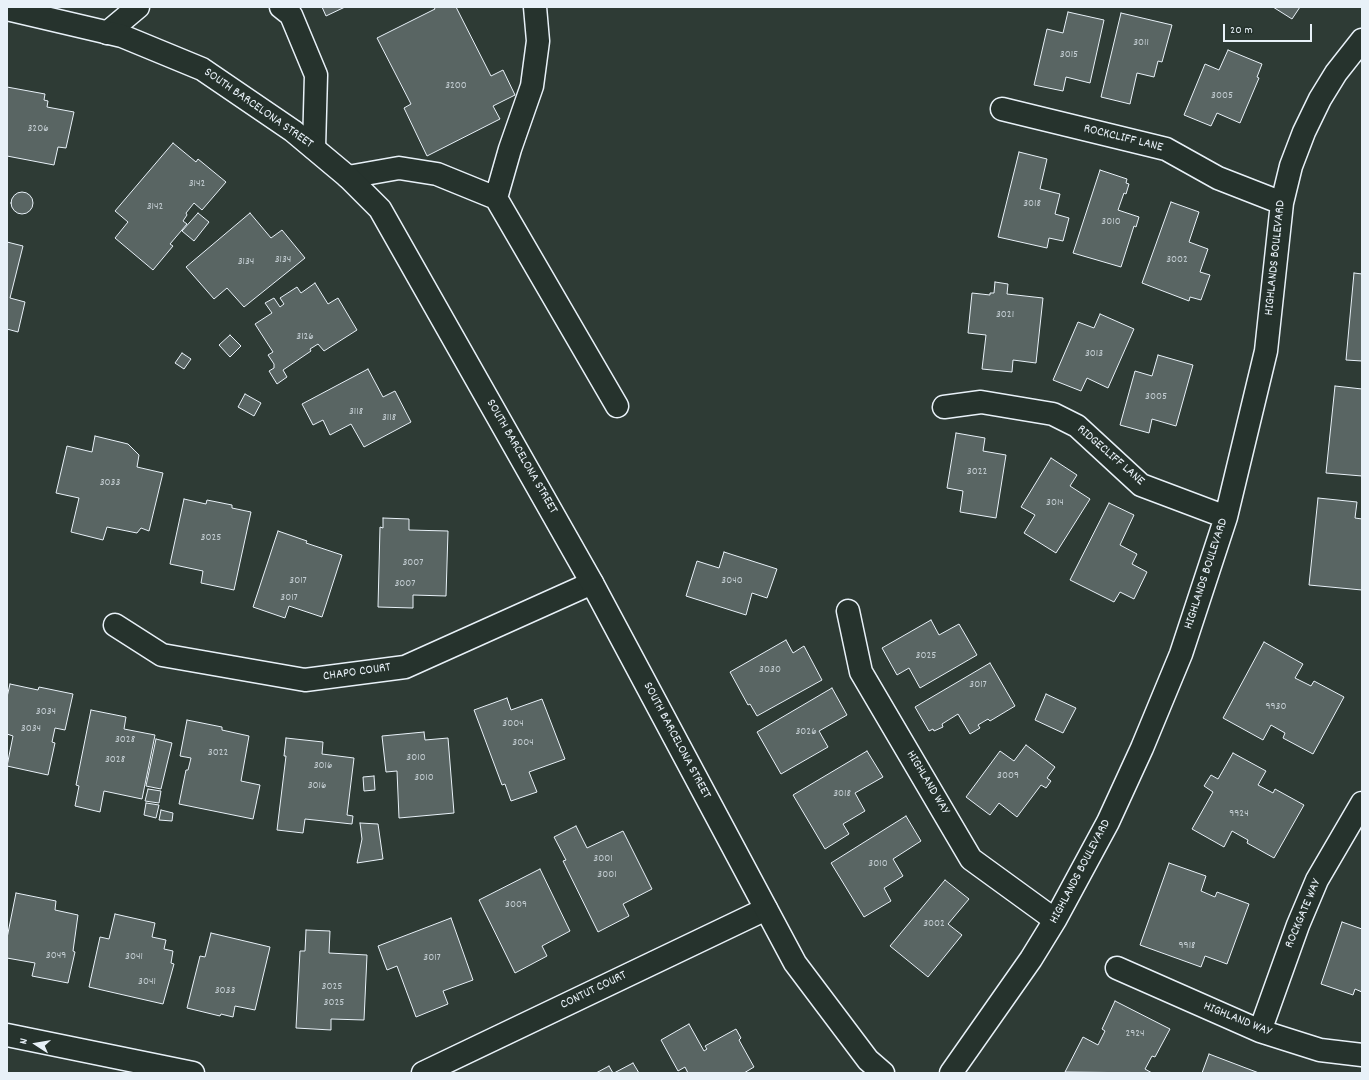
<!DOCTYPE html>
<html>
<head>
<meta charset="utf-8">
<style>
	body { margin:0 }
	#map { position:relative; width:1369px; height:1080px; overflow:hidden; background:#2e3b35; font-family:Dekko,sans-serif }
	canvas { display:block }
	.frame { position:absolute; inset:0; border:8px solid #e8f1f8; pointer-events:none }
	.north { position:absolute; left:16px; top:1024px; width:40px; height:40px; -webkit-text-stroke:3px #26332d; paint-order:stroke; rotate:282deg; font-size:11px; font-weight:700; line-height:16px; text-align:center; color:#e8f1f8 }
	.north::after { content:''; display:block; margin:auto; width:14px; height:18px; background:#e8f1f8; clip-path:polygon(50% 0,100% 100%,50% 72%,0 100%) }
	.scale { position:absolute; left:1223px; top:24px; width:89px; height:18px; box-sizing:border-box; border:2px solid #e8f1f8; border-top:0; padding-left:5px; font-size:12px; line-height:14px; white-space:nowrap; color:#e8f1f8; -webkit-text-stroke:3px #26332d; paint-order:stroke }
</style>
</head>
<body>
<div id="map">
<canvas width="1369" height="1080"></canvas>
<div class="frame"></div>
<div class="north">N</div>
<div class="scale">20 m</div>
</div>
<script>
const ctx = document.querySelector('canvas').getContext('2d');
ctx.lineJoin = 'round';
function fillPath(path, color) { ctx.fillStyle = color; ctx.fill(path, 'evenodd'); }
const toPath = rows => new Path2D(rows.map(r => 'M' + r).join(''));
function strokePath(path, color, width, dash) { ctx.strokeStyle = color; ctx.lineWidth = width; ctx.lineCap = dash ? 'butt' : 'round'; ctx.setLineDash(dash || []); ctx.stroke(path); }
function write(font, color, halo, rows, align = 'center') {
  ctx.font = font + ' Dekko,sans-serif'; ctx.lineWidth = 4; ctx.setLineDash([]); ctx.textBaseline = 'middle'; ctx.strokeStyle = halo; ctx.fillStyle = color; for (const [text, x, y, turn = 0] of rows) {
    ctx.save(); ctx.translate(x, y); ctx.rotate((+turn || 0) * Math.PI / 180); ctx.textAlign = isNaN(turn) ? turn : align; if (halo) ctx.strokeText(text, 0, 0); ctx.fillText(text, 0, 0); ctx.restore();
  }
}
const building = toPath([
	[322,7,345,7,326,16,322,7],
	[434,7,456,7,491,76,503,70,515,95,493,106,500,119,427,156,404,108,411,104,377,38,435,9,434,7],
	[1273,7,1300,7,1292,19,1273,7],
	[1068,12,1104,20,1090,83,1066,77,1063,91,1034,85,1047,29,1063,33,1068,12],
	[1121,13,1172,25,1162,62,1158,61,1154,77,1137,73,1130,104,1101,97,1121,13],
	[1228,50,1262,64,1257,77,1259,78,1240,123,1217,113,1211,126,1184,115,1205,64,1219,70,1228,50],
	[7,87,45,94,44,100,48,101,47,107,74,112,66,148,58,147,54,165,7,156,7,87],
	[173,143,196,162,198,159,226,182,202,210,194,203,186,213,187,215,183,221,187,224,170,244,173,246,153,270,115,238,128,222,115,211,173,143],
	[1019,152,1047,159,1040,189,1060,194,1055,214,1069,218,1063,241,1049,238,1047,248,998,237,1019,152],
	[1100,170,1127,179,1126,183,1129,184,1126,194,1124,193,1118,210,1139,217,1136,227,1134,226,1121,267,1073,253,1100,170],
	'11 203a11 11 0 1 1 22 0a11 11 0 1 1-22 0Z',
	[1171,202,1199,212,1189,242,1208,249,1200,272,1210,275,1201,300,1190,297,1189,301,1142,283,1171,202],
	[198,213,209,222,194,241,182,231,198,213],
	[250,213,271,238,282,230,305,258,244,307,227,288,214,299,186,267,250,213],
	[7,242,23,246,10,298,25,302,18,332,7,329,7,242],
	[1354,273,1362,274,1362,361,1346,360,1354,273],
	[995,282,1008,284,1007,294,1043,298,1036,363,1013,360,1012,372,982,369,986,335,968,333,972,293,990,295,990,293,994,293,995,282],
	[315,283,328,304,338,298,357,330,324,351,318,344,310,349,311,351,283,370,287,377,277,384,269,371,274,368,274,364,268,355,273,352,255,324,272,313,265,303,274,298,280,307,284,304,280,298,297,287,301,293,315,283],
	[1100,314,1134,329,1108,388,1087,378,1081,391,1053,380,1078,322,1094,328,1100,314],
	[230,335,241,346,230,357,219,345,230,335],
	[182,353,191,359,184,369,175,363,182,353],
	[1158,355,1193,365,1176,426,1152,419,1149,433,1120,425,1135,371,1152,376,1158,355],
	[368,369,383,397,395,391,411,422,364,447,351,424,330,435,323,420,313,425,302,404,368,369],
	[1335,386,1362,389,1362,476,1326,473,1335,386],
	[245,394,261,403,254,416,238,407,245,394],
	[956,433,985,438,983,451,1006,455,996,518,960,512,963,491,947,488,956,433],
	[95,436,128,444,139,455,137,467,163,473,149,531,141,528,137,533,107,527,103,540,71,532,79,498,56,493,67,446,92,452,95,436],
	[1051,458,1077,475,1070,486,1090,499,1056,553,1024,533,1035,515,1021,507,1051,458],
	[1318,498,1357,502,1355,518,1362,519,1362,590,1309,585,1318,498],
	[184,499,206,504,207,500,232,505,232,508,251,512,234,590,201,583,203,571,170,564,184,499],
	[1109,503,1134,515,1120,545,1137,554,1132,564,1147,572,1134,599,1120,592,1114,602,1070,580,1109,503],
	[383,518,409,519,409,530,448,531,446,596,413,595,413,608,378,607,380,527,383,528,383,518],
	[278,531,307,541,306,543,342,555,322,617,289,606,285,618,253,607,278,531],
	[724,552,777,569,767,598,752,593,746,615,686,596,697,561,719,568,724,552],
	[931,620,939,635,959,624,977,655,920,688,909,668,897,675,882,648,931,620],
	[786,640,793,653,804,646,822,680,757,716,750,704,748,705,730,672,786,640],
	[1264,642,1303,664,1295,678,1311,686,1314,681,1344,697,1313,754,1283,738,1285,733,1271,725,1263,740,1223,718,1264,642],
	[990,663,1015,706,990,721,988,719,978,725,980,728,970,734,958,714,942,724,943,727,934,731,933,729,929,731,915,707,990,663],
	[10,684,38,690,39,687,73,694,65,730,55,728,52,742,55,743,48,775,7,766,13,736,7,734,7,697,10,684],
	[832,688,847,715,819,731,828,747,781,774,757,732,832,688],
	[1046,694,1076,708,1063,733,1035,720,1046,694],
	[507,698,511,710,542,699,565,759,529,772,537,792,511,801,505,784,502,785,474,710,507,698],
	[91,710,126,717,124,729,155,735,142,799,104,791,100,812,75,806,79,786,76,785,91,710],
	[187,720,222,727,222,730,249,736,241,781,260,785,253,819,179,804,186,770,188,770,191,758,180,756,187,720],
	[424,732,425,740,448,738,454,813,399,818,397,771,386,772,382,736,424,732],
	[286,738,323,742,322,754,354,758,347,815,353,816,352,824,305,819,303,833,277,830,286,756,284,756,286,738],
	[156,739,172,743,161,789,146,786,156,739],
	[1026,745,1055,767,1047,778,1051,781,1046,788,1041,785,1017,817,999,803,990,815,966,797,1000,751,1014,761,1026,745],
	[867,751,883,777,855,793,865,811,843,824,849,834,825,849,793,795,867,751],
	[1233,753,1266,771,1258,785,1273,793,1275,789,1304,805,1274,858,1247,843,1248,840,1232,831,1224,847,1192,829,1213,792,1204,786,1211,775,1218,779,1233,753],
	[374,776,375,790,364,791,363,777,374,776],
	[148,789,161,791,159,803,145,801,148,789],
	[146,803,159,805,156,818,144,815,146,803],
	[161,810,173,813,172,821,159,820,161,810],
	[906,816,921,841,893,859,903,876,884,888,891,901,864,917,831,863,906,816],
	[360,823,378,824,383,859,357,863,362,839,360,823],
	[576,826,587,848,623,831,652,889,623,904,629,916,598,932,563,861,566,860,554,837,576,826],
	[1169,863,1206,876,1201,891,1215,897,1217,892,1249,904,1227,964,1205,956,1201,967,1140,945,1169,863],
	[540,869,570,931,542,946,547,956,515,973,479,900,540,869],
	[945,880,969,899,948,924,962,935,928,977,890,946,945,880],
	[16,893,56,901,55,910,78,915,73,951,75,952,68,983,32,976,35,963,7,958,7,938,16,893],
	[115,914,155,923,152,937,166,940,164,949,173,951,171,963,174,964,163,1004,89,987,100,937,109,939,115,914],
	[451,918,473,980,443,991,448,1004,416,1017,397,966,387,970,378,946,451,918],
	[1342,922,1362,929,1362,992,1355,989,1353,995,1321,984,1342,922],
	[306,930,330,931,329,953,367,955,364,1020,331,1019,331,1030,296,1028,300,951,305,951,306,930],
	[211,933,270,947,255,1010,235,1006,233,1017,221,1014,220,1016,187,1008,200,956,205,957,211,933],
	[1115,1001,1170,1029,1155,1057,1152,1056,1145,1069,1152,1073,1065,1072,1083,1037,1098,1045,1105,1031,1102,1029,1115,1001],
	[689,1024,704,1051,707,1049,705,1046,736,1029,741,1038,739,1040,754,1067,744,1073,688,1073,685,1067,678,1071,661,1040,689,1024],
	[1209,1054,1259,1073,1202,1073,1209,1054],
	[633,1063,639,1073,614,1073,633,1063],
	[609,1066,613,1073,596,1073,609,1066]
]);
const minor = toPath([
	[281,7,291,15,316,75,314,148],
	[107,33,138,7],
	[1002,109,1166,149,1218,178,1282,203],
	[348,177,399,168,437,174,496,198,617,406],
	[496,198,510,149,532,86,538,41,535,7],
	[944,407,981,402,1053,414,1077,426,1141,485,1226,517],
	[848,611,861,672,971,859,1055,920],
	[115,625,162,655,305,680,405,667,592,583],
	[1117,968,1260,1031,1320,1050,1362,1055],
	[1260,1031,1298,925,1317,880,1362,803],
	[7,1035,193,1073],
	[423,1073,766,909],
	[951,1073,1031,959,1055,920,1108,822,1142,748,1181,654,1226,517,1266,351,1282,203,1291,166,1304,132,1320,99,1336,73,1362,40]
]);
const major = toPath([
	[7,9,122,36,202,69,293,131,348,177,380,209,592,583,795,963,868,1060,883,1073]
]);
const numberNames = [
	["3011",1141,43],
	["3015",1069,55],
	["3200",456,86],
	["3005",1222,96],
	["3206",38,129],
	["3142",197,184],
	["3018",1032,204],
	["3142",155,207],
	["3010",1111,222],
	["3134",283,260],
	["3002",1177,260],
	["3134",246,262],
	["3021",1005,315],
	["3126",305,337],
	["3013",1094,354],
	["3005",1156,397],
	["3118",356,412],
	["3118",389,418],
	["3022",977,472],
	["3033",110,483],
	["3014",1055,503],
	["3025",211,538],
	["3007",413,563],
	["3017",298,581],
	["3040",732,581],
	["3007",405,584],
	["3017",289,598],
	["3025",926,656],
	["3030",770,670],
	["3017",978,685],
	["9930",1276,707],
	["3034",46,712],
	["3004",513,724],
	["3034",31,729],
	["3026",806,732],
	["3028",125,740],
	["3004",523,743],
	["3022",218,753],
	["3010",416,758],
	["3028",115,760],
	["3016",323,766],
	["3009",1008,776],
	["3010",424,778],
	["3016",317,786],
	["3018",842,794],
	["9924",1239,814],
	["3001",603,859],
	["3010",878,864],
	["3001",607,875],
	["3009",516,905],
	["3002",934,924],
	["9918",1187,946],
	["3049",56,956],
	["3041",134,957],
	["3017",432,958],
	["3041",147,982],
	["3025",332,987],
	["3033",225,991],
	["3025",334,1003],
	["2924",1135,1034]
];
const streetNames = [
	["SOUTH BARCELONA STREET",258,109,35],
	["ROCKCLIFF LANE",1123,139,14],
	["HIGHLANDS BOULEVARD",1276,258,-84],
	["RIDGECLIFF LANE",1110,456,41],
	["SOUTH BARCELONA STREET",521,457,60],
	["HIGHLANDS BOULEVARD",1207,574,-72],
	["CHAPO COURT",357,673,-8],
	["SOUTH BARCELONA STREET",676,741,62],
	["HIGHLAND WAY",927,783,59],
	["HIGHLANDS BOULEVARD",1081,872,-62],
	["ROCKGATE WAY",1304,914,-67],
	["CONTUT COURT",594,991,-26],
	["HIGHLAND WAY",1237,1020,22]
];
fillPath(building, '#596563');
strokePath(building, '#e8f1f8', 1);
strokePath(minor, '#e8f1f8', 25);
strokePath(major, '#e8f1f8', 25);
strokePath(minor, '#26332d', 22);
strokePath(major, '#26332d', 22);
write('11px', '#c4ced3', null, numberNames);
write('13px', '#e8f1f8', '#26332d', streetNames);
</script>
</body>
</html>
